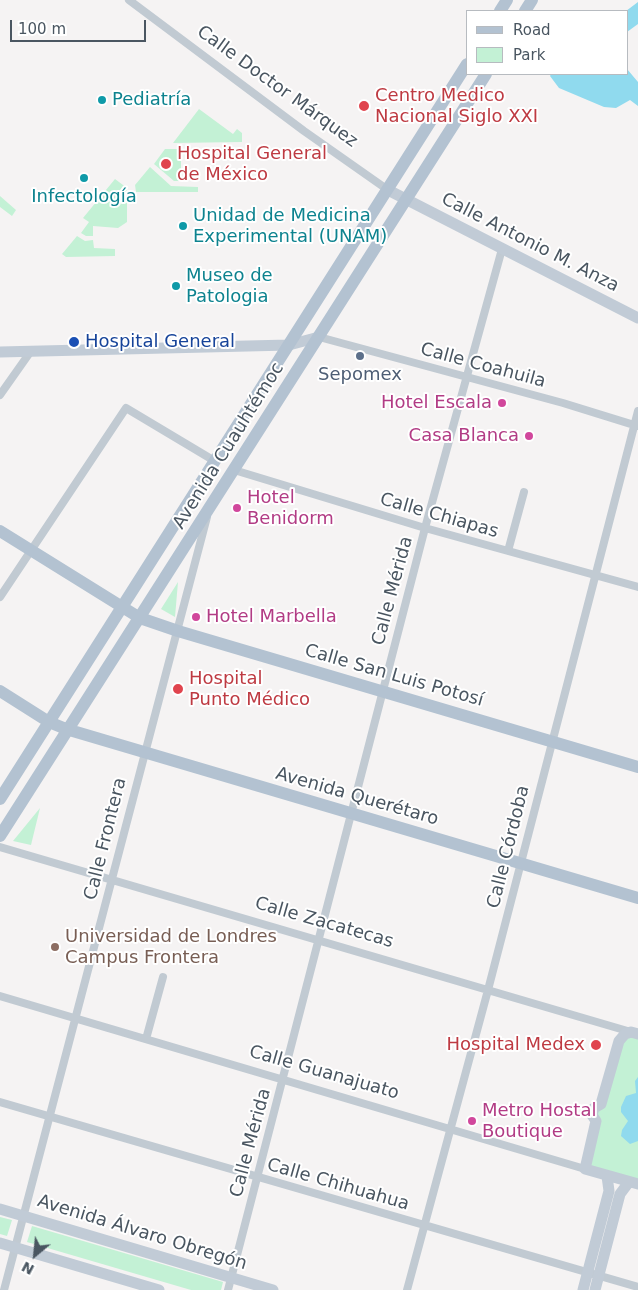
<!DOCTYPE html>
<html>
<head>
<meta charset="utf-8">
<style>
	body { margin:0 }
	#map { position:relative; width:638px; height:1290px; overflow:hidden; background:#f5f3f3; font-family:"DejaVu Sans",sans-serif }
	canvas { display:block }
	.legend { position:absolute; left:466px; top:10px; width:162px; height:65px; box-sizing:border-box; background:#fff; border:1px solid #b7bbc0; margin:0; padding:6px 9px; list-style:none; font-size:15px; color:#4a5661 }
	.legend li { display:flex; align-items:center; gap:10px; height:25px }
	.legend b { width:25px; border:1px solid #b7bbc0 }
	.north { position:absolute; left:10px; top:1230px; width:50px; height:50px; -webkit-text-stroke:4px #fff; paint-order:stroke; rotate:208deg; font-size:14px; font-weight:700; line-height:20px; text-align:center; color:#4a5661 }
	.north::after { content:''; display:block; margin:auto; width:18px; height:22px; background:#4a5661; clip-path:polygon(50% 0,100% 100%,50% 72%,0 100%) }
	.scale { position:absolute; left:10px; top:20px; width:136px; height:22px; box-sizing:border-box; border:2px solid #4a5661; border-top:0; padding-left:6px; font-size:15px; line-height:18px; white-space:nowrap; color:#4a5661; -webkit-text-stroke:4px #fff; paint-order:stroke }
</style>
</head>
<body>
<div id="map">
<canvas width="638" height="1290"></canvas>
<ul class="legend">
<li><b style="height:6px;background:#b3c2d1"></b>Road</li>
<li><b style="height:14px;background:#c3f1d5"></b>Park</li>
</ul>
<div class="north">N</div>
<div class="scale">100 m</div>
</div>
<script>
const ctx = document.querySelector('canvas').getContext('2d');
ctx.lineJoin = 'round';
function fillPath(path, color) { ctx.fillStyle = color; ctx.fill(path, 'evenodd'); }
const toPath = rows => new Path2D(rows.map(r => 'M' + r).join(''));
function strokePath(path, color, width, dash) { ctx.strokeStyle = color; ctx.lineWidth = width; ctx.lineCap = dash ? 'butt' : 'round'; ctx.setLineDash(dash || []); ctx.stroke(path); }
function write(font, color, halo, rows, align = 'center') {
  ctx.font = font + ' "DejaVu Sans",sans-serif'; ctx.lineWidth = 4; ctx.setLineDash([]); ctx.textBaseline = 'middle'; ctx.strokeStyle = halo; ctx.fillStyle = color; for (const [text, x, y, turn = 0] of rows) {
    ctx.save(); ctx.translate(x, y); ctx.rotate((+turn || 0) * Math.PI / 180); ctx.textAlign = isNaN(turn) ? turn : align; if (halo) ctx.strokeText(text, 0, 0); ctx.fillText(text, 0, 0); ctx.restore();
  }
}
const green = toPath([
	[199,109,233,134,237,129,242,133,242,142,173,143],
	[165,149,181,149,181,181,174,181,154,164],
	[150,167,171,186,198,187,198,192,136,192,135,185],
	[115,179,127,188,127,222,118,228,93,226,93,236,86,236,81,233,89,222,83,218],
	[0,196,16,210,12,216,0,207],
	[77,236,85,241,93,240,94,248,115,249,115,256,66,257,62,254],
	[178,582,175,617,161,609],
	[40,808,31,845,13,841],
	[638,1034,638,1184,585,1169,592,1115,619,1041],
	[0,1217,12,1220,7,1236,0,1234],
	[32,1226,223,1282,221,1290,191,1290,27,1242]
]);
const water = toPath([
	[638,2,638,24,627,32,626,11],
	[627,69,638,82,638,106,630,100,616,108,604,107,559,88,550,76,551,74,627,74],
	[638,1077,638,1141,630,1144,621,1136,622,1130,628,1121,621,1112,621,1107,626,1096,636,1093,635,1081]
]);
const street = toPath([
	[129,0,304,131,388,190],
	[319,337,563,403,637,426],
	[0,395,31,351],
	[234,470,425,528,638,587],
	[508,551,524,492],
	[0,597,126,408,213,460],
	[0,847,631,1032],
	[0,996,585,1169],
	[146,1039,163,977],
	[0,1102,638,1287],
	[4,1290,207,517],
	[228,1290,425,528,502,249],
	[407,1290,488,990,638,411]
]);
const secondary = toPath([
	[388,190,638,318],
	[0,352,289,345,319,337],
	[638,1034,631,1032,625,1034,619,1041,601,1104,594,1108,592,1115,596,1121,585,1169,638,1184],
	[0,1209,273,1290],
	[0,1243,159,1290],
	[583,1290,609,1191,607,1176],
	[595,1290,620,1194,629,1182]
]);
const primary = toPath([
	[500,11,507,0],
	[525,11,532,0],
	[0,531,140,618,178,631,638,767],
	[0,691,49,722,66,729,638,898],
	[0,799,467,64],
	[0,836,486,74]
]);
const markers = [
	[102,100,5,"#0f9aa8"],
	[364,106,6,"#e0444e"],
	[166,164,6,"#e0444e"],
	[84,178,5,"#0f9aa8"],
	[183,226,5,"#0f9aa8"],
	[176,286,5,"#0f9aa8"],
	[74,342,6,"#1a4fb4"],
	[360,356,5,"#5c6f8a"],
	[502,403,5,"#d1479c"],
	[529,436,5,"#d1479c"],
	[237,508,5,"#d1479c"],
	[196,617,5,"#d1479c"],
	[178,689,6,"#e0444e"],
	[55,947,5,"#8d6e63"],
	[596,1045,6,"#e0444e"],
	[472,1121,5,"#d1479c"]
];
const streetNames = [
	["Calle Doctor Márquez",277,87,36],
	["Calle Antonio M. Anza",530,243,27],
	["Calle Coahuila",483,366,15],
	["Avenida Cuauhtémoc",229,446,-58],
	["Calle Chiapas",439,516,16],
	["Calle Mérida",393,591,-75],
	["Calle San Luis Potosí",394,676,16],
	["Avenida Querétaro",357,797,16],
	["Calle Frontera",106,839,-76],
	["Calle Córdoba",509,847,-76],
	["Calle Zacatecas",324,923,16],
	["Calle Guanajuato",324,1073,16],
	["Calle Mérida",251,1143,-75],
	["Calle Chihuahua",338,1185,16],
	["Avenida Álvaro Obregón",142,1233,17]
];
const healthNames = [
	["Centro Medico",375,96],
	["Nacional Siglo XXI",375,117],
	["Hospital General",177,154],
	["de México",177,175],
	["Hospital",189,679],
	["Punto Médico",189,700],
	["Hospital Medex",585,1045,"right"]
];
const cultureNames = [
	["Pediatría",112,100],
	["Infectología",84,197,"center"],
	["Unidad de Medicina",193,216],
	["Experimental (UNAM)",193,237],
	["Museo de",186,276],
	["Patologia",186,297]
];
const transitNames = [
	["Hospital General",85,342]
];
const serviceNames = [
	["Sepomex",360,375]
];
const hotelNames = [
	["Hotel Escala",492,403,"right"],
	["Casa Blanca",519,436,"right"],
	["Hotel",247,498],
	["Benidorm",247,519],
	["Hotel Marbella",206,617],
	["Metro Hostal",482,1111],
	["Boutique",482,1132]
];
const educationNames = [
	["Universidad de Londres",65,937],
	["Campus Frontera",65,958]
];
fillPath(green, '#c3f1d5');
fillPath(water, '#90daee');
strokePath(street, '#c1cad2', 8);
strokePath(secondary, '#c1cbd6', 11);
strokePath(primary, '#b3c2d1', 12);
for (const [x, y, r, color] of markers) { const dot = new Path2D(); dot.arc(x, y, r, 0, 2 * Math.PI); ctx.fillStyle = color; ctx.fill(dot); strokePath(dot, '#fff', 2); }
write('18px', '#4a5661', '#fff', streetNames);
write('18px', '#be3a42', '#fff', healthNames, 'left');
write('18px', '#0d838f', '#fff', cultureNames, 'left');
write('18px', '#164399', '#fff', transitNames, 'left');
write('18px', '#4e5e75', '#fff', serviceNames);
write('18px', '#b23c85', '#fff', hotelNames, 'left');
write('18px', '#785e54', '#fff', educationNames, 'left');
</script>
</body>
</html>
